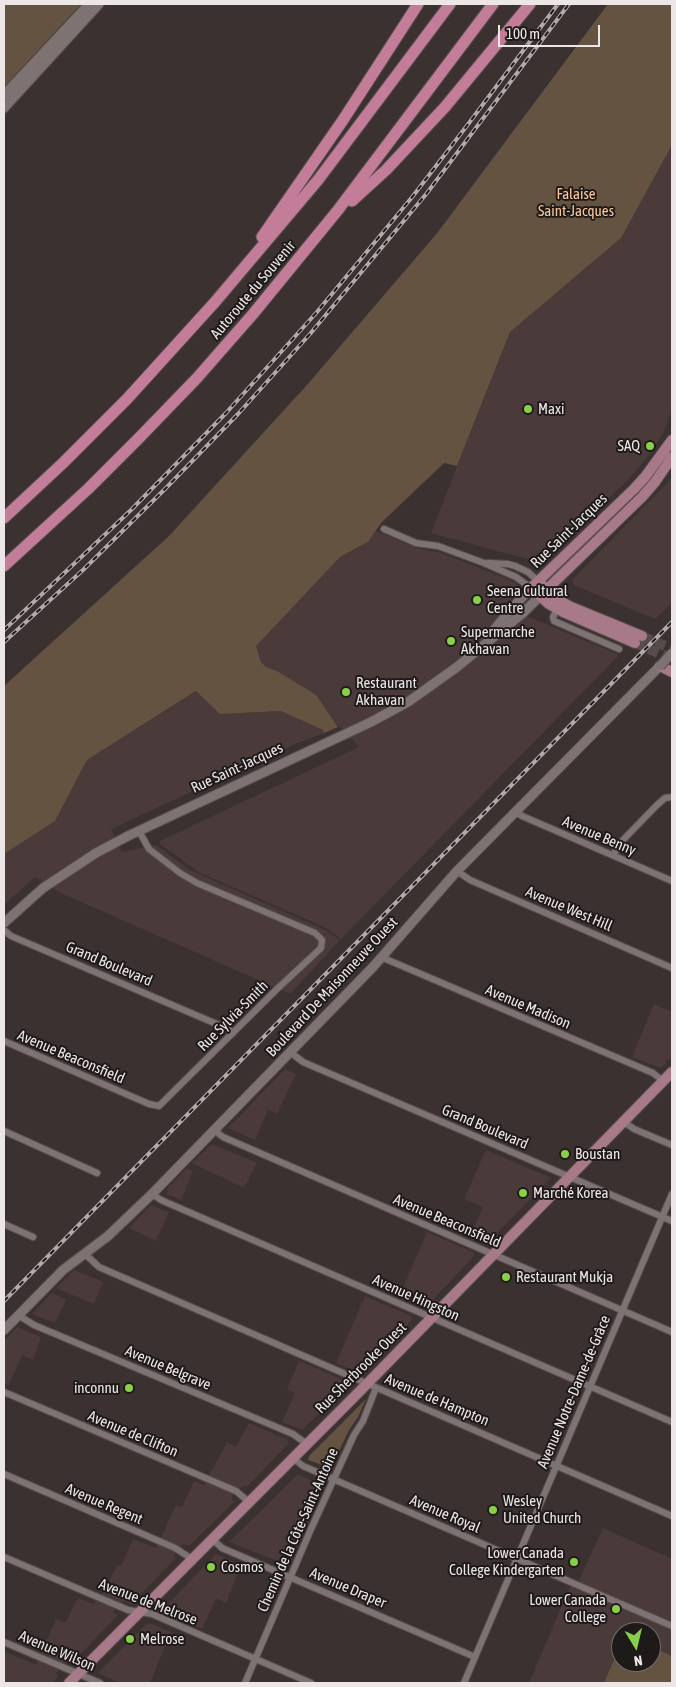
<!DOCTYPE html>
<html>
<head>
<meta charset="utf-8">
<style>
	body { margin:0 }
	#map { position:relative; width:676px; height:1687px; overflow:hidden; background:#3c3131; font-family:"Asap Condensed",sans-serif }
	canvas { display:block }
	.frame { position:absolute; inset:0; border:5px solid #ede6e6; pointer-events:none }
	.north { position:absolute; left:611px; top:1622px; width:50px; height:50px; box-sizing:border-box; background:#1f1a1a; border:1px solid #716c6c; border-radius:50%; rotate:171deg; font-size:14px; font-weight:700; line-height:20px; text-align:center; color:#ede6e6 }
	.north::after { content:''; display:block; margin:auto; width:18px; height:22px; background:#89cf48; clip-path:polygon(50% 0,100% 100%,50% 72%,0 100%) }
	.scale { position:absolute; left:498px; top:25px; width:102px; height:22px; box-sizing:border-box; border:2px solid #ede6e6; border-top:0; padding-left:6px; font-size:15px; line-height:18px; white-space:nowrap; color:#ede6e6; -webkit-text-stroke:4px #1f1a1a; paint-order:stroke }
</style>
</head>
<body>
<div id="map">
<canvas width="676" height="1687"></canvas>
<div class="frame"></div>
<div class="north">N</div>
<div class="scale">100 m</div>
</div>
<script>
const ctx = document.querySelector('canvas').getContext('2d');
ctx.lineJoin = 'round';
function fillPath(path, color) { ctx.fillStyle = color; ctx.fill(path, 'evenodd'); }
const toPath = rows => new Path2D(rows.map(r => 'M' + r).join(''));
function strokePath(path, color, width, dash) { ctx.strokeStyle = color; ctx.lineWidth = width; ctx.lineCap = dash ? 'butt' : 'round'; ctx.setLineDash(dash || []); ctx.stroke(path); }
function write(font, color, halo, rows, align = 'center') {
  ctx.font = font + ' "Asap Condensed",sans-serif'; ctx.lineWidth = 4; ctx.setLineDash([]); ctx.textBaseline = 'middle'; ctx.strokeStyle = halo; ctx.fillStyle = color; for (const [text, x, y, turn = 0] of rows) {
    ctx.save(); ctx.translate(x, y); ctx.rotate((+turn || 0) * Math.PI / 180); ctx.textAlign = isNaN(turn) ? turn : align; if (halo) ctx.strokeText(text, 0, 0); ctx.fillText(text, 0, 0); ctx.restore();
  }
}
const built = toPath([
	[672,145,672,410,664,431,652,452,628,480,542,563,431,533,510,332,621,238],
	[672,478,672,603,655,619,574,585,572,580],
	[376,531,417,548,441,553,515,582,519,587,519,591,508,602,529,617,619,655,341,939,326,928,313,922,200,873,160,844,160,841,359,747,330,717,277,671,266,668,261,662,255,646,341,556,355,550,368,542],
	[197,691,220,714,281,711,323,730,324,733,295,744,111,829,122,852,156,845,190,870,325,930,340,940,290,994,61,893,35,877,4,905,4,854,55,821,87,760],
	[654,1004,672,1012,672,1058,670,1060,667,1059,665,1061,667,1063,661,1068,632,1057],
	[285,1069,296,1074,277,1114,268,1110,255,1140,228,1128],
	[212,1144,257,1163,244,1188,192,1163],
	[486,1150,551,1178,487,1243,469,1237,483,1207,464,1199],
	[187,1168,193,1171,181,1200,167,1194,167,1189],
	[151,1205,169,1212,156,1241,129,1228],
	[427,1232,473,1252,475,1255,428,1305,422,1307,399,1297],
	[74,1270,103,1282,94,1304,56,1288],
	[52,1293,66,1300,55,1323,32,1314],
	[365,1296,411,1316,413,1319,359,1373,336,1363],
	[17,1327,41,1337,33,1360,22,1355,9,1385,4,1383,4,1341],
	[299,1361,344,1380,349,1384,302,1430,282,1422,295,1393,287,1389],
	[249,1423,286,1439,289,1443,247,1487,243,1486,231,1497,234,1502,189,1546,183,1544,174,1555,176,1558,131,1604,123,1601,113,1612,118,1615,72,1663,68,1661,56,1673,58,1677,52,1683,4,1683,4,1658,6,1652,36,1665,56,1619,65,1623,78,1598,93,1604,104,1592,117,1565,121,1566,133,1539,156,1548,176,1505,182,1507,194,1481,204,1485,227,1442,236,1447],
	[298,1474,323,1486,287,1565,229,1542],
	[603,1528,672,1559,672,1683,529,1683,571,1584,576,1587],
	[621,1632,651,1632,651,1662,621,1662],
	[216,1554,241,1565,226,1603,216,1598,202,1629,162,1610],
	[149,1623,171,1632,150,1683,120,1683,98,1673,145,1625]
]);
const green = toPath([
	[4,4,81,4,4,87],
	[608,4,672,4,672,145,621,238,510,332,457,466,444,463,381,523,368,542,340,557,256,646,261,662,266,667,277,671,316,695,338,727,324,733,323,730,281,711,220,714,196,691,87,760,55,821,4,854,4,686,169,536,306,386,438,232],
	[366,1399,358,1417,349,1430,331,1468,308,1460,309,1456],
	[621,1644,621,1662,651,1662,651,1647,672,1656,672,1683,604,1683]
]);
const primaryTunnel = toPath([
	[642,636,672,649],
	[635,643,672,659]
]);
const street = toPath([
	[384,529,416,543,438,546,484,563,516,577,531,588],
	[488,563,508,564,515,566,528,572,538,581],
	[557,609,553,617,554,621,619,649],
	[516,812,522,816,672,881],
	[613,855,622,841,657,805,665,798,672,797],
	[457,871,470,880,672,968],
	[4,930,11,936,226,1028,233,1033],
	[381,957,653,1073,663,1081],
	[4,1041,149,1104,159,1106,277,989,321,948,322,940,315,933,197,883,180,873,149,849,139,831],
	[290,1052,303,1062,672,1221],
	[624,1122,634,1129,672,1145],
	[214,1130,223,1137,672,1332],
	[4,1131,97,1173],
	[152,1194,161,1200,672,1422],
	[4,1224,33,1237],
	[85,1254,99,1267,672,1516],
	[18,1315,34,1325,293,1434,307,1444],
	[4,1392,236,1491,249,1502],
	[293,1458,303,1466,672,1626],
	[4,1474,175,1548,192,1559],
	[212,1539,222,1548,475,1657],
	[4,1557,128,1610,152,1614,311,1683],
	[4,1642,100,1683],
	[245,1683,311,1529,354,1435,363,1421,376,1388],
	[464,1683,672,1194]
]);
const secondary = toPath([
	[4,95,89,4],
	[4,108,99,4],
	[493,631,514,606,531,588],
	[4,923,43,888,96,853,128,836,371,722,408,702,457,667,523,613,540,596],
	[4,1330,63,1270,108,1236,152,1194,373,967,457,871,660,666]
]);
const primary = toPath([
	[542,585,558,600,569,606,642,636],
	[540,596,642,497,655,482,672,457],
	[635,643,563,612,549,604,531,588,634,489,645,477,672,440],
	[660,666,672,672],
	[69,1683,360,1391,672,1072]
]);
const highway = toPath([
	[352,201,386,170,445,107,530,4],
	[262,237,343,120,418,4],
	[4,518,63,463,127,399,215,302,318,180,450,4],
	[4,566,89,488,140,437,197,378,253,314,338,210,493,4]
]);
const rail = toPath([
	[4,630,131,510,226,413,317,312,413,196,469,123,558,4],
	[4,642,83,570,166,488,238,414,310,334,427,193,569,4],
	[4,1301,672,622]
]);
const secondaryBridge = toPath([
	[660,666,672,653]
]);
const markers = [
	[528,409,5,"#89cf48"],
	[650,446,5,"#89cf48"],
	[477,600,5,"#89cf48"],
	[451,641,5,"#89cf48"],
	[346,692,5,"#89cf48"],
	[565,1154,5,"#89cf48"],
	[523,1193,5,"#89cf48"],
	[506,1277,5,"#89cf48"],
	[129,1388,5,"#89cf48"],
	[493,1510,5,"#89cf48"],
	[574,1562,5,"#89cf48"],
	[211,1567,5,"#89cf48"],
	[616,1609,5,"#89cf48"],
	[130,1639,5,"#89cf48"]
];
const parkNames = [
	["Falaise",576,194],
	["Saint-Jacques",576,211]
];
const streetNames = [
	["Autoroute du Souvenir",253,290,-50],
	["Rue Saint-Jacques",569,531,-44],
	["Rue Saint-Jacques",237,768,-25],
	["Avenue Benny",599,836,23],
	["Avenue West Hill",569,909,23],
	["Grand Boulevard",109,964,23],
	["Boulevard De Maisonneuve Ouest",332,987,-47],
	["Avenue Madison",528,1007,23],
	["Rue Sylvia-Smith",233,1016,-45],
	["Avenue Beaconsfield",71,1057,23],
	["Grand Boulevard",485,1127,23],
	["Avenue Beaconsfield",447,1221,23],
	["Avenue Hingston",416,1298,24],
	["Avenue Belgrave",168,1368,23],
	["Rue Sherbrooke Ouest",361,1368,-45],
	["Avenue Notre-Dame-de-Grâce",574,1392,-67],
	["Avenue de Hampton",437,1400,23],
	["Avenue de Clifton",133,1434,23],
	["Avenue Regent",104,1504,23],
	["Avenue Royal",445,1514,23],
	["Chemin de la Côte-Saint-Antoine",298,1530,-66],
	["Avenue Draper",348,1588,23],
	["Avenue de Melrose",148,1602,21],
	["Avenue Wilson",57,1651,23]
];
const poiNames = [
	["Maxi",538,409],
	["SAQ",640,446,"right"],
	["Seena Cultural",487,591],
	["Centre",487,608],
	["Supermarche",461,632],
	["Akhavan",461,649],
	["Restaurant",356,683],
	["Akhavan",356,700],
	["Boustan",575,1154],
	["Marché Korea",533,1193],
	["Restaurant Mukja",516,1277],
	["inconnu",119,1388,"right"],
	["Wesley",503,1501],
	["United Church",503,1518],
	["Lower Canada",564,1553,"right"],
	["College Kindergarten",564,1570,"right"],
	["Cosmos",221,1567],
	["Lower Canada",606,1600,"right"],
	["College",606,1617,"right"],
	["Melrose",140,1639]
];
fillPath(built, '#4a3a3a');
fillPath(green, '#655342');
strokePath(primaryTunnel, '#574c4c', 10, [10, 5]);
strokePath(street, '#574e4e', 8);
strokePath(secondary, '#574e4e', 11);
strokePath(primary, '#574e4e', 12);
strokePath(highway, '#574e4e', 13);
strokePath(street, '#7f7272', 6);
strokePath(secondary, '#7f7272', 9);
strokePath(primary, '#a87989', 10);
strokePath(highway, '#c47d99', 11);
strokePath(rail, '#b2aaaa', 4);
strokePath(rail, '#1f1a1a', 2, [5.5]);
strokePath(secondaryBridge, '#574e4e', 11, []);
strokePath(secondaryBridge, '#7f7272', 9);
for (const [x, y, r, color] of markers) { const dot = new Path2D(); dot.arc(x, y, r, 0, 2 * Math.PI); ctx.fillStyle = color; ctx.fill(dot); strokePath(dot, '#1f1a1a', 2); }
write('15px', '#fbc89a', '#1f1a1a', parkNames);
write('15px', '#ede6e6', '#1f1a1a', streetNames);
write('15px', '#ede6e6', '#1f1a1a', poiNames, 'left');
</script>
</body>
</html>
